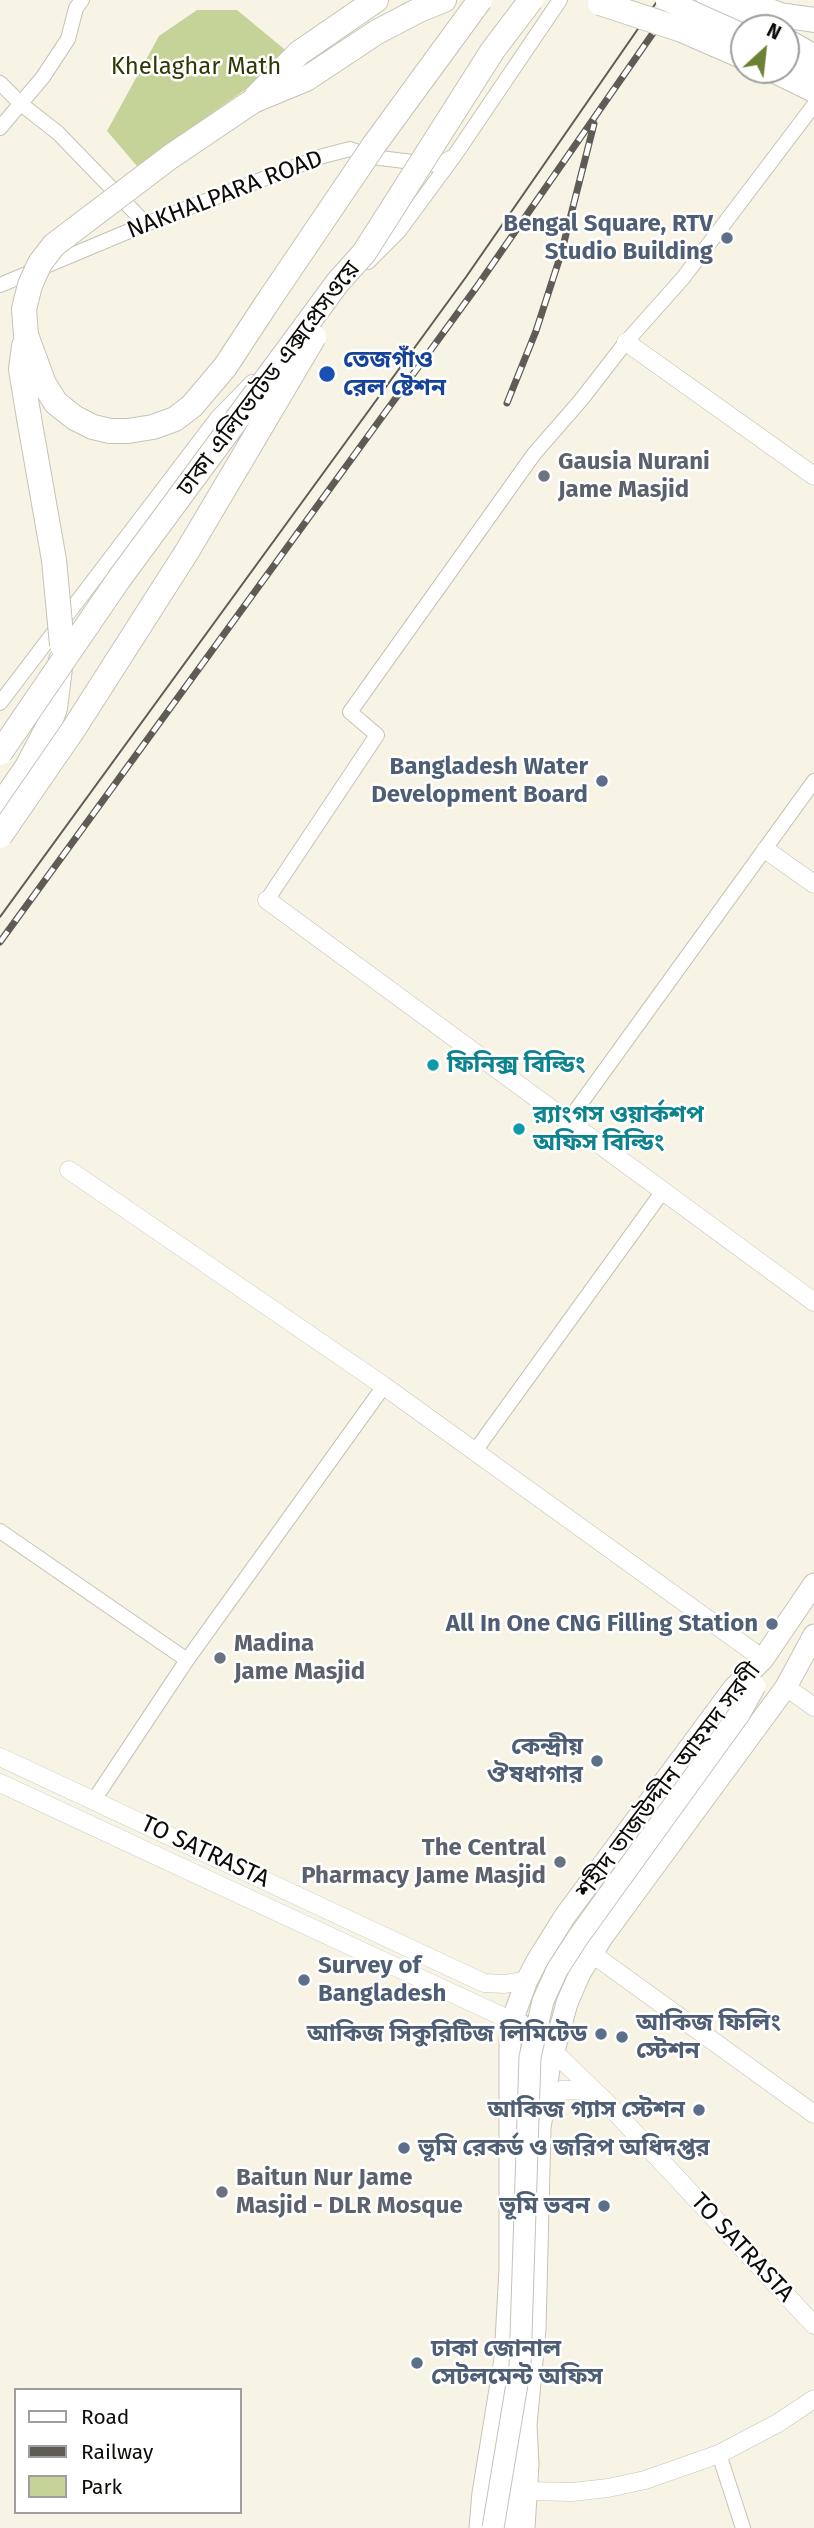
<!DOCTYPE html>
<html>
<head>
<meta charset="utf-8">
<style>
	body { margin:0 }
	#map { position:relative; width:814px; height:2528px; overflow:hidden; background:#f7f4e6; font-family:"Fira Sans",sans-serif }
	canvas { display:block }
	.legend { position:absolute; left:14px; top:2388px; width:228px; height:126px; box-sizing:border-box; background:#fff; border:2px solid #9f9e9c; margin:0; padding:9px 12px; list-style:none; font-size:21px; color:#0e0c08 }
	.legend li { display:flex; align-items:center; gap:14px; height:35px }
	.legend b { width:35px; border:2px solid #9f9e9c }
	.north { position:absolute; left:730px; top:14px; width:70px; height:70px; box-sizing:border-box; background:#fff; border:2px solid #9f9e9c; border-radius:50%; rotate:27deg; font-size:19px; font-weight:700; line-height:28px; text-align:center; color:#0e0c08 }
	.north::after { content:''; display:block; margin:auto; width:24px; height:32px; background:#6b8133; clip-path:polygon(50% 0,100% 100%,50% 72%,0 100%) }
</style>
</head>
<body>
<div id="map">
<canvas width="814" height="2528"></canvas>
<ul class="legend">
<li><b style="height:9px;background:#fff"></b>Road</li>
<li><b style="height:9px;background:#5f5c55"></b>Railway</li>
<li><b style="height:19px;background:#c5d298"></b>Park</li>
</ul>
<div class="north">N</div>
</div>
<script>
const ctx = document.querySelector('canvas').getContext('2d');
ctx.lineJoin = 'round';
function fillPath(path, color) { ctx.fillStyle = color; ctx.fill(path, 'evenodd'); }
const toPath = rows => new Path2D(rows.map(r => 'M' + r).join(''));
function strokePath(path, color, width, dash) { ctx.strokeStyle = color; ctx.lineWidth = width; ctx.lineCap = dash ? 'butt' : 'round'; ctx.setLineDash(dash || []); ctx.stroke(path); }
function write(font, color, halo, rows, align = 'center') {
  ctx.font = font + ' "Fira Sans","Noto Sans Bengali",sans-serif'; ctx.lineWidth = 5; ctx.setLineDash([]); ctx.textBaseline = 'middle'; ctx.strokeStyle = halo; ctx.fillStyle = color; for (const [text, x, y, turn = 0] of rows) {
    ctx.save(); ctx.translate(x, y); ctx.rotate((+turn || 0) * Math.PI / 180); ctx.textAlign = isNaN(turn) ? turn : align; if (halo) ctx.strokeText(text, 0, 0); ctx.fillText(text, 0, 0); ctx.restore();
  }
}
const green = toPath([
	[197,10,237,10,289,53,259,80,137,166,107,131,159,36]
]);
const minor = toPath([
	[0,83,21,104,58,133,146,224],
	[0,128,43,77,68,39,76,8,82,0],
	[368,262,399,231,455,155,560,0],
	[0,285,146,224,323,156,350,149,372,157,437,165,452,157],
	[0,703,217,418,252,382],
	[267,900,377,735,350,712,534,454,581,400,626,342,683,278,814,105],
	[568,1121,814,781],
	[475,1451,663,1191],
	[0,1531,187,1660],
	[94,1800,187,1660,384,1386],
	[719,2454,743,2528]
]);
const tertiary = toPath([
	[626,342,814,476],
	[766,850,814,884],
	[267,900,814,1302],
	[69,1170,384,1386,763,1659],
	[786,1687,814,1707],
	[0,1757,484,1983,505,1984,527,1980],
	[0,1783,512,2021],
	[591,1953,814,2114],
	[553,2051,604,2100,814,2325],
	[543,2115,551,2100,562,2090,583,2090,598,2096],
	[527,2491,572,2492,608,2488,645,2480,719,2454,778,2423,814,2399]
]);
const primary = toPath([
	[707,0,765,28],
	[786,39,814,55],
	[786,57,814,75],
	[549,2047,512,2021,527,1980,537,1961,565,1916,733,1689,763,1659,814,1584],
	[480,2528,483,2493,505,2359,510,2269,510,2040,512,2021,521,2025],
	[508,2528,517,2461],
	[524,2528,528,2464,526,2425,535,2329,540,2128,549,2069,567,2003,580,1973,603,1936,786,1687,814,1635]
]);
const motorway = toPath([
	[741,0,780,15,814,20],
	[773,70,814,90],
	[255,98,299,53,376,0],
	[253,101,306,79,377,32,419,10,444,0],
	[26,335,44,384,56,403,75,418,93,427,110,431,128,431,153,427,175,419,192,406,225,367,267,303],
	[24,346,21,369,29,418],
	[0,806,27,767,49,725,55,708,61,660]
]);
const tram = toPath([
	[0,917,466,277,658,0]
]);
const rail = toPath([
	[507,403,536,331,561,254,594,124],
	[0,942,478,285,676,0]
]);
const primaryBridge = toPath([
	[666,0,744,35],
	[493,2528,520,2366,530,2057,543,2001,557,1970,579,1936,740,1713,755,1686]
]);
const motorwayBridge = toPath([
	[600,3,682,30,744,57],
	[267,303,374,145,480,0],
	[26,335,24,309,30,285,40,263,54,245,170,157,253,101],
	[29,418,54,560,62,645],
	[0,753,119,579,338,282,364,253,493,50,531,0],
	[0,836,73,730,188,550,314,337]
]);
const markers = [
	[727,238,7,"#5c6f8a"],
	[327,374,9,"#1a4fb4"],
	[544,476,7,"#6b7280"],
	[602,781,7,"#5c6f8a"],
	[433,1065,7,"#0f9aa8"],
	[519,1129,7,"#0f9aa8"],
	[772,1624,7,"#5c6f8a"],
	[220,1658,7,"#6b7280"],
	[597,1761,7,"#5c6f8a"],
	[560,1862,7,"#6b7280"],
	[304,1980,7,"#5c6f8a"],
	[601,2034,7,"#5c6f8a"],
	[622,2037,7,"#5c6f8a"],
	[699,2110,7,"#5c6f8a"],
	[404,2148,7,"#5c6f8a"],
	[222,2192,7,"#6b7280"],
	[604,2206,7,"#5c6f8a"],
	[417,2363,7,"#5c6f8a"]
];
const parkNames = [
	["Khelaghar Math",196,67]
];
const streetNames = [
	["NAKHALPARA ROAD",225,195,-21],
	["ঢাকা এলিভেটেড এক্সপ্রেসওয়ে",269,379,-53],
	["শহীদ তাজউদ্দীন আহমদ সরণী",669,1781,-53],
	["TO SATRASTA",205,1852,25],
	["TO SATRASTA",742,2248,47]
];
const serviceNames = [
	["Bengal Square, RTV",713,224],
	["Studio Building",713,252],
	["Bangladesh Water",588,767],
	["Development Board",588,795],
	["All In One CNG Filling Station",758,1624],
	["কেন্দ্রীয়",583,1747],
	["ঔষধাগার",583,1775],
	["Survey of",318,1966,"left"],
	["Bangladesh",318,1994,"left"],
	["আকিজ ফিলিং",636,2023,"left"],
	["স্টেশন",636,2051,"left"],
	["আকিজ সিকুরিটিজ লিমিটেড",587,2034],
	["আকিজ গ্যাস স্টেশন",685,2110],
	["ভূমি রেকর্ড ও জরিপ অধিদপ্তর",418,2148,"left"],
	["ভূমি ভবন",590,2206],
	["ঢাকা জোনাল",431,2349,"left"],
	["সেটলমেন্ট অফিস",431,2377,"left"]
];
const transitNames = [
	["তেজগাঁও",343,360],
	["রেল ষ্টেশন",343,388]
];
const worshipNames = [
	["Gausia Nurani",558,462],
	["Jame Masjid",558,490],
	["Madina",234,1644],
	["Jame Masjid",234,1672],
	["The Central",546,1848,"right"],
	["Pharmacy Jame Masjid",546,1876,"right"],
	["Baitun Nur Jame",236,2178],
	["Masjid - DLR Mosque",236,2206]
];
const cultureNames = [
	["ফিনিক্স বিল্ডিং",447,1065],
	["র‍্যাংগস ওয়ার্কশপ",533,1115],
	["অফিস বিল্ডিং",533,1143]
];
fillPath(green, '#c5d298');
strokePath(minor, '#c6c3b6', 16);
strokePath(tertiary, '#c6c3b6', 19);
strokePath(primary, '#c6c3b6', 23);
strokePath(motorway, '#c6c3b6', 26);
strokePath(minor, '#fff', 14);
strokePath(tertiary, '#fff', 18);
strokePath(primary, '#fff', 21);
strokePath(motorway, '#fff', 24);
strokePath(tram, '#5f5c55', 2);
strokePath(rail, '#5f5c55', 7);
strokePath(rail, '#fff', 4.5, [13]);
strokePath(primaryBridge, '#c6c3b6', 23, []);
strokePath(motorwayBridge, '#c6c3b6', 26, []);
strokePath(primaryBridge, '#fff', 21);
strokePath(motorwayBridge, '#fff', 24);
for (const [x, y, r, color] of markers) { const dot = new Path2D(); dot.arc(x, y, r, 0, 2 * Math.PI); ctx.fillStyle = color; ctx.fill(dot); strokePath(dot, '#fff', 2.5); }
write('24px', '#303805', '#fff', parkNames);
write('24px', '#0e0c08', '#fff', streetNames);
write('bold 24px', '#4e5e75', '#fff', serviceNames, 'right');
write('bold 24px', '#164399', '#fff', transitNames, 'left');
write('bold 24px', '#5b616d', '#fff', worshipNames, 'left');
write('bold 24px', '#0d838f', '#fff', cultureNames, 'left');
</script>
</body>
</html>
